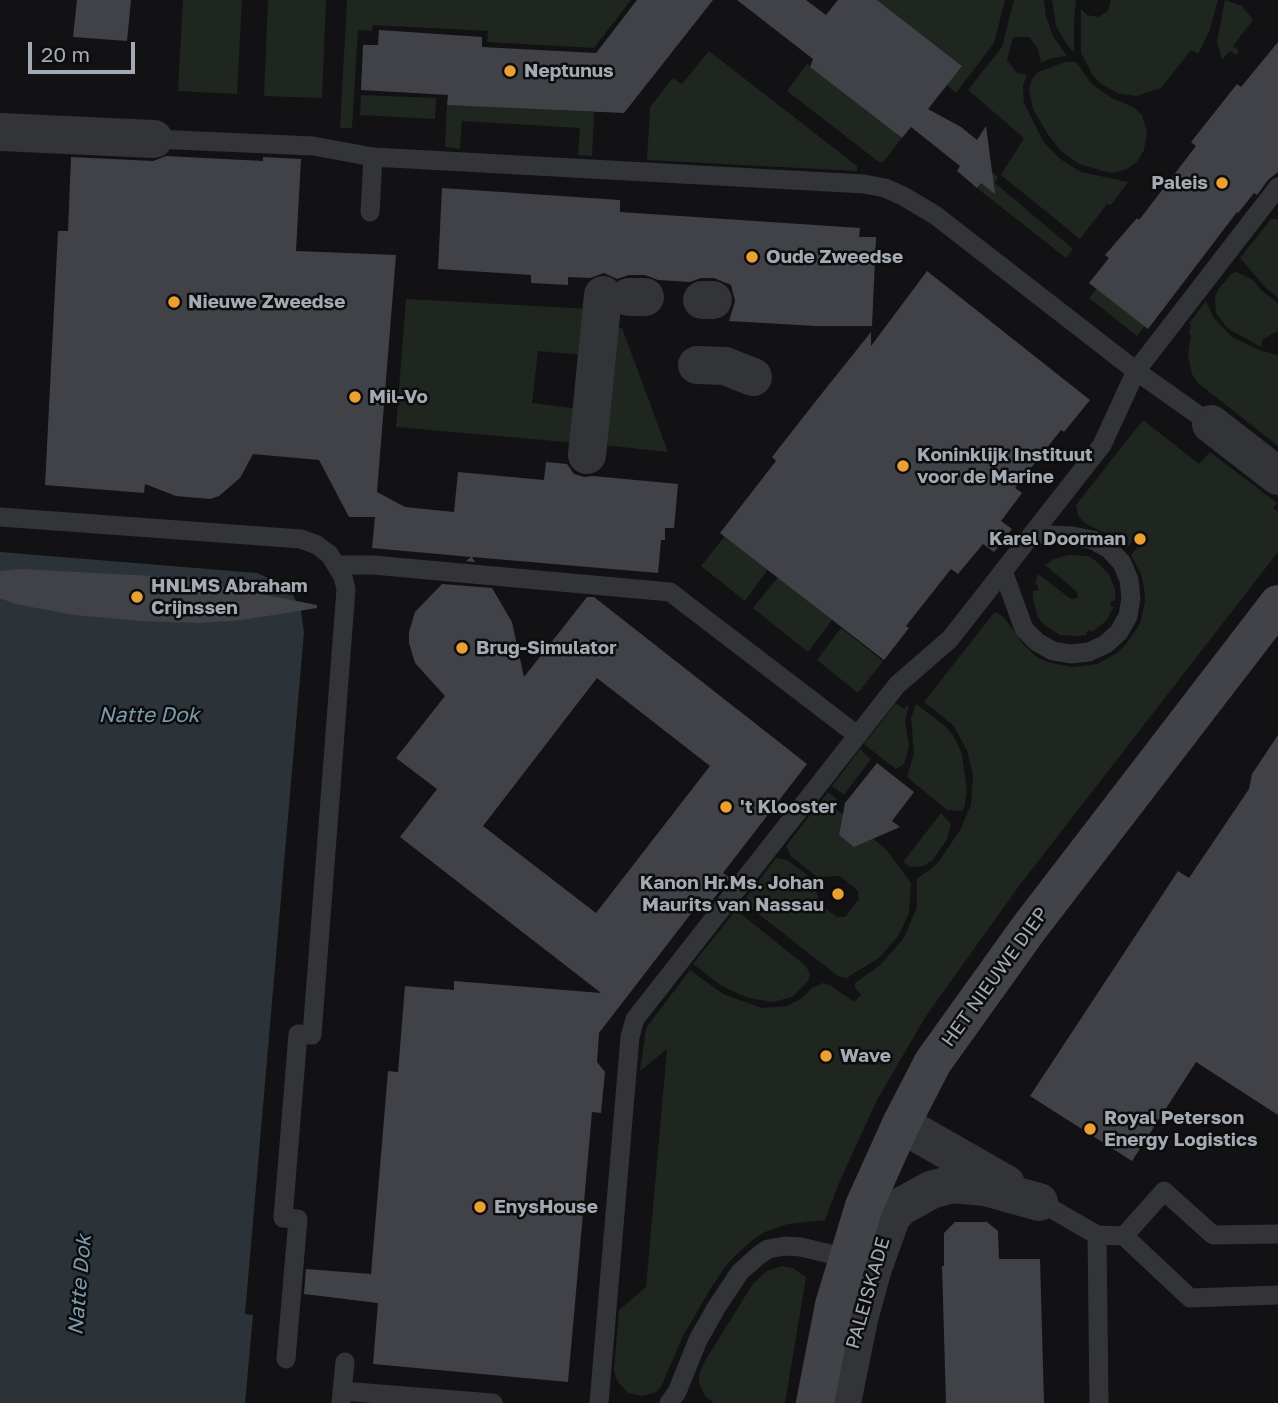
<!DOCTYPE html>
<html>
<head>
<meta charset="utf-8">
<style>
	body { margin:0 }
	#map { position:relative; width:1278px; height:1403px; overflow:hidden; background:#121214; font-family:"Golos Text",sans-serif }
	canvas { display:block }
	.scale { position:absolute; left:28px; top:42px; width:107px; height:32px; box-sizing:border-box; border:4px solid #a4aab4; border-top:0; padding-left:9px; font-size:21px; line-height:24px; white-space:nowrap; color:#a4aab4; -webkit-text-stroke:5px #0d0d0e; paint-order:stroke }
</style>
</head>
<body>
<div id="map">
<canvas width="1278" height="1403"></canvas>
<div class="scale">20 m</div>
</div>
<script>
const ctx = document.querySelector('canvas').getContext('2d');
ctx.lineJoin = 'round';
function fillPath(path, color) { ctx.fillStyle = color; ctx.fill(path, 'evenodd'); }
const toPath = rows => new Path2D(rows.map(r => 'M' + r).join(''));
function strokePath(path, color, width, dash) { ctx.strokeStyle = color; ctx.lineWidth = width; ctx.lineCap = dash ? 'butt' : 'round'; ctx.setLineDash(dash || []); ctx.stroke(path); }
function write(font, color, halo, rows, align = 'center') {
  ctx.font = font + ' "Golos Text",sans-serif'; ctx.lineWidth = 5; ctx.setLineDash([]); ctx.textBaseline = 'middle'; ctx.strokeStyle = halo; ctx.fillStyle = color; for (const [text, x, y, turn = 0] of rows) {
    ctx.save(); ctx.translate(x, y); ctx.rotate((+turn || 0) * Math.PI / 180); ctx.textAlign = isNaN(turn) ? turn : align; if (halo) ctx.strokeText(text, 0, 0); ctx.fillText(text, 0, 0); ctx.restore();
  }
}
const green = toPath([
	[183,0,242,0,237,94,178,91],
	[268,0,326,0,322,98,264,96],
	[347,0,631,0,594,48,487,42,488,31,373,25,372,31,358,30,352,128,340,128],
	[877,0,1005,0,994,43,956,93,947,85,961,65],
	[1014,0,1044,0,1046,17,1053,36,1067,56,1052,58,1041,63,1038,49,1029,37,1013,37,1007,60,1017,73,1027,75,1023,86,1024,103,1043,141,1060,159,1081,172,1128,182,1111,205,1107,204,1080,239,1001,175,1024,138,968,90,1002,47],
	[1052,0,1076,0,1074,20,1074,52,1067,45,1056,26],
	[1111,0,1218,0,1209,32,1198,54,1191,50,1161,88,1137,96,1120,94,1101,84,1092,74,1081,53,1081,9,1087,15,1098,17,1108,11],
	[1225,0,1242,6,1253,20,1233,46,1239,51,1236,55,1230,51,1222,60,1217,42],
	[709,51,857,166,857,171,647,160,650,107,673,78,682,84],
	[1065,62,1076,62,1092,84,1110,97,1133,107,1142,115,1147,132,1144,150,1137,162,1125,170,1110,173,1079,164,1060,150,1047,133,1033,109,1029,90,1032,79,1038,72],
	[807,64,902,138,883,162,879,162,787,91],
	[361,95,436,98,435,119,360,115],
	[447,104,594,112,592,156,578,155,580,128,462,121,460,149,445,147],
	[990,171,998,177,995,183,1073,249,1066,258,977,188],
	[1271,219,1278,219,1278,298,1265,287,1240,258],
	[1237,272,1253,280,1261,290,1278,303,1278,331,1263,339,1261,347,1227,328,1216,313,1215,298,1218,290,1231,274],
	[1097,288,1145,326,1137,336,1089,298],
	[406,299,590,309,586,355,538,351,532,403,580,409,577,443,396,427],
	[1206,301,1213,317,1232,337,1259,350,1278,355,1278,446,1198,383,1192,374,1188,355,1191,336,1189,332,1191,325,1189,323],
	[614,328,622,328,668,452,603,445],
	[1143,420,1199,464,1210,452,1277,503,1273,508,1278,512,1278,552,1019,886,926,1016,877,1100,839,1183,825,1220,788,1224,765,1232,751,1241,728,1263,712,1286,683,1336,661,1387,656,1392,643,1396,628,1393,617,1381,614,1370,619,1310,646,1287,667,1049,640,1071,646,1028,690,970,723,994,762,1008,787,1006,801,999,812,988,823,983,830,985,854,1002,861,995,855,988,855,983,880,965,904,938,917,907,917,878,930,870,940,860,960,830,971,805,973,775,967,750,953,725,924,702,993,614,997,612,1005,619,1023,644,1037,657,1047,662,1072,667,1097,664,1117,653,1126,644,1140,624,1145,602,1144,588,1141,574,1131,555,1145,538,1139,534,1126,549,1109,535,1086,524,1078,516,1076,505],
	[725,536,768,569,745,601,701,566],
	[1069,555,1088,556,1096,561,1109,574,1115,590,1115,601,1111,601,1110,605,1114,607,1106,621,1092,632,1090,630,1086,632,1087,635,1078,636,1060,635,1044,625,1038,617,1033,600,1033,591,1038,590,1038,586,1035,584,1038,574,1071,599,1078,598,1077,592,1045,565,1054,559],
	[778,577,832,620,808,652,753,608],
	[841,628,883,661,858,693,817,660],
	[896,703,904,709,909,704,905,720,909,746,906,758,904,764,896,769,864,744],
	[916,704,945,726,953,735,962,754,967,790,964,809,960,811,947,810,907,777,914,753,911,718],
	[860,749,871,759,844,795,832,786],
	[828,792,837,799,832,806,847,818,840,827,839,835,854,846,868,835,885,848,911,883,909,913,899,935,879,958,846,978,838,976,743,902,776,858,787,860,814,880,819,903,837,917,845,917,859,899,858,891,840,876,817,877,791,856,786,846],
	[941,813,951,824,947,839,932,861,923,866,911,867,903,862],
	[736,910,806,966,810,975,808,981,792,997,773,1002,748,998,722,986,693,964],
	[782,1266,793,1268,806,1277,785,1403,714,1403,705,1396,699,1383,699,1375,705,1361,752,1285,767,1271]
]);
const water = toPath([
	[0,552,257,573,282,584,293,595,301,611,304,632,245,1314,253,1315,245,1403,0,1403]
]);
const building = toPath([
	[77,0,131,0,127,41,73,37],
	[637,0,713,0,624,113,447,105,448,95,361,90,363,45,378,45,379,30,482,37,482,47,596,53],
	[737,0,806,0,826,15,838,0,877,0,962,66,928,109,961,127,977,140,986,126,995,194,981,183,977,188,957,171,960,166,911,127,902,138,810,67,813,59],
	[1278,42,1278,172,1268,180,1257,195,1254,193,1238,213,1237,212,1148,329,1089,283,1109,258,1105,255,1137,218,1139,220,1196,146,1191,142,1237,84,1241,87],
	[166,156,263,161,263,157,301,159,296,251,396,255,377,492,405,507,454,512,458,472,544,480,546,462,567,464,574,474,584,477,593,476,678,484,674,528,665,528,665,540,661,540,658,573,472,557,475,562,466,561,471,557,372,548,375,517,349,517,319,460,253,454,240,478,219,496,210,499,176,496,145,484,144,493,45,485,58,231,68,231,71,157,153,161],
	[442,188,620,200,620,212,860,228,859,237,876,237,872,326,816,326,729,321,735,301,731,285,714,278,701,278,690,282,658,280,645,275,629,275,617,279,604,273,590,278,568,277,568,285,531,283,531,275,438,269],
	[927,271,1090,400,1064,432,1061,430,1015,488,1022,493,1001,521,1012,529,994,552,983,544,958,574,951,569,906,626,909,628,884,660,720,533,776,461,772,457,819,397,871,332,871,346],
	[18,569,173,577,317,605,317,608,242,620,201,623,140,621,74,615,15,604,0,598,0,571],
	[442,584,492,588,512,622,524,677,587,597,594,597,807,764,723,873,730,878,710,903,703,898,599,1033,597,1062,605,1072,603,1092,601,1113,592,1112,568,1382,373,1364,378,1303,304,1294,306,1269,371,1274,388,1071,398,1072,405,986,454,990,454,981,601,993,400,837,437,789,396,758,445,696,415,663,409,643,409,632,415,612],
	[597,678,710,766,596,913,483,826],
	[1278,735,1278,1115,1196,1062,1132,1161,1030,1096,1178,871,1189,878,1249,789,1252,774],
	[877,763,914,792,892,821,900,827,854,847,839,835,845,803],
	[955,1222,987,1222,998,1231,999,1259,1040,1259,1044,1403,946,1403,942,1266,944,1266,944,1233]
]);
const lane = toPath([
	[154,139,313,146,373,157,864,184,885,188,903,196,935,215,1136,371,1211,424],
	[370,212,373,157],
	[0,517,301,539,317,545,330,555,343,577,346,589,312,1035,298,1034,283,1218,298,1219,286,1359],
	[337,565,373,565,670,592,857,735],
	[1003,571,1024,629,1037,642,1053,651,1071,654,1089,652,1106,644,1119,632,1128,616,1131,598,1129,580,1122,563,1109,549,1093,540,1072,536,1032,534],
	[1052,1209,1097,1235,1124,1236,1190,1298,1278,1295],
	[1097,1235,1099,1403],
	[1124,1236,1164,1191,1213,1235,1278,1234],
	[342,1391,493,1403],
	[341,1403,345,1362],
	[599,1403,630,1037,635,1019,897,685,950,639,1102,445,1136,371,1278,187],
	[669,1403,677,1392,698,1340,716,1308,740,1272,759,1255,768,1249,785,1246,801,1247,847,1258]
]);
const street = toPath([
	[0,132,154,139],
	[629,297,645,297],
	[702,300,713,300],
	[697,365,725,366,753,377],
	[1211,424,1278,476],
	[587,455,603,295],
	[901,1124,1006,1184],
	[842,1403,859,1319,873,1268,891,1218,900,1207,931,1190,952,1184,985,1187,1039,1202]
]);
const secondary = toPath([
	[815,1403,834,1305,864,1206,901,1124,933,1062,1029,928,1278,604]
]);
const markers = [
	[510,71,7,"#eca031"],
	[1222,183,7,"#eca031"],
	[752,257,7,"#eca031"],
	[174,302,7,"#eca031"],
	[355,397,7,"#eca031"],
	[903,466,7,"#eca031"],
	[1140,539,7,"#eca031"],
	[137,597,7,"#eca031"],
	[462,648,7,"#eca031"],
	[726,807,7,"#eca031"],
	[838,894,7,"#eca031"],
	[826,1056,7,"#eca031"],
	[1090,1129,7,"#eca031"],
	[480,1207,7,"#eca031"]
];
const poiNames = [
	["Neptunus",524,71],
	["Paleis",1208,183,"right"],
	["Oude Zweedse",766,257],
	["Nieuwe Zweedse",188,302],
	["Mil-Vo",369,397],
	["Koninklijk Instituut",917,455],
	["voor de Marine",917,477],
	["Karel Doorman",1126,539,"right"],
	["HNLMS Abraham",151,586],
	["Crijnssen",151,608],
	["Brug-Simulator",476,648],
	["'t Klooster",740,807],
	["Kanon Hr.Ms. Johan",824,883,"right"],
	["Maurits van Nassau",824,905,"right"],
	["Wave",840,1056],
	["Royal Peterson",1104,1118],
	["Energy Logistics",1104,1140],
	["EnysHouse",494,1207]
];
const streetNames = [
	["HET NIEUWE DIEP",995,977,-54],
	["PALEISKADE",868,1293,-74]
];
const waterNames = [
	["Natte Dok",149,715],
	["Natte Dok",80,1285,-85]
];
fillPath(green, '#1e261f');
fillPath(water, '#2b3339');
fillPath(building, '#414247');
strokePath(lane, '#333438', 19);
strokePath(street, '#333438', 38);
strokePath(secondary, '#414348', 38);
for (const [x, y, r, color] of markers) { const dot = new Path2D(); dot.arc(x, y, r, 0, 2 * Math.PI); ctx.fillStyle = color; ctx.fill(dot); strokePath(dot, '#0d0d0e', 2.5); }
write('bold 19px', '#a4aab4', '#0d0d0e', poiNames, 'left');
write('19px', '#a4aab4', '#0d0d0e', streetNames);
write('italic 21px', '#7b9aae', '#0d0d0e', waterNames);
</script>
</body>
</html>
